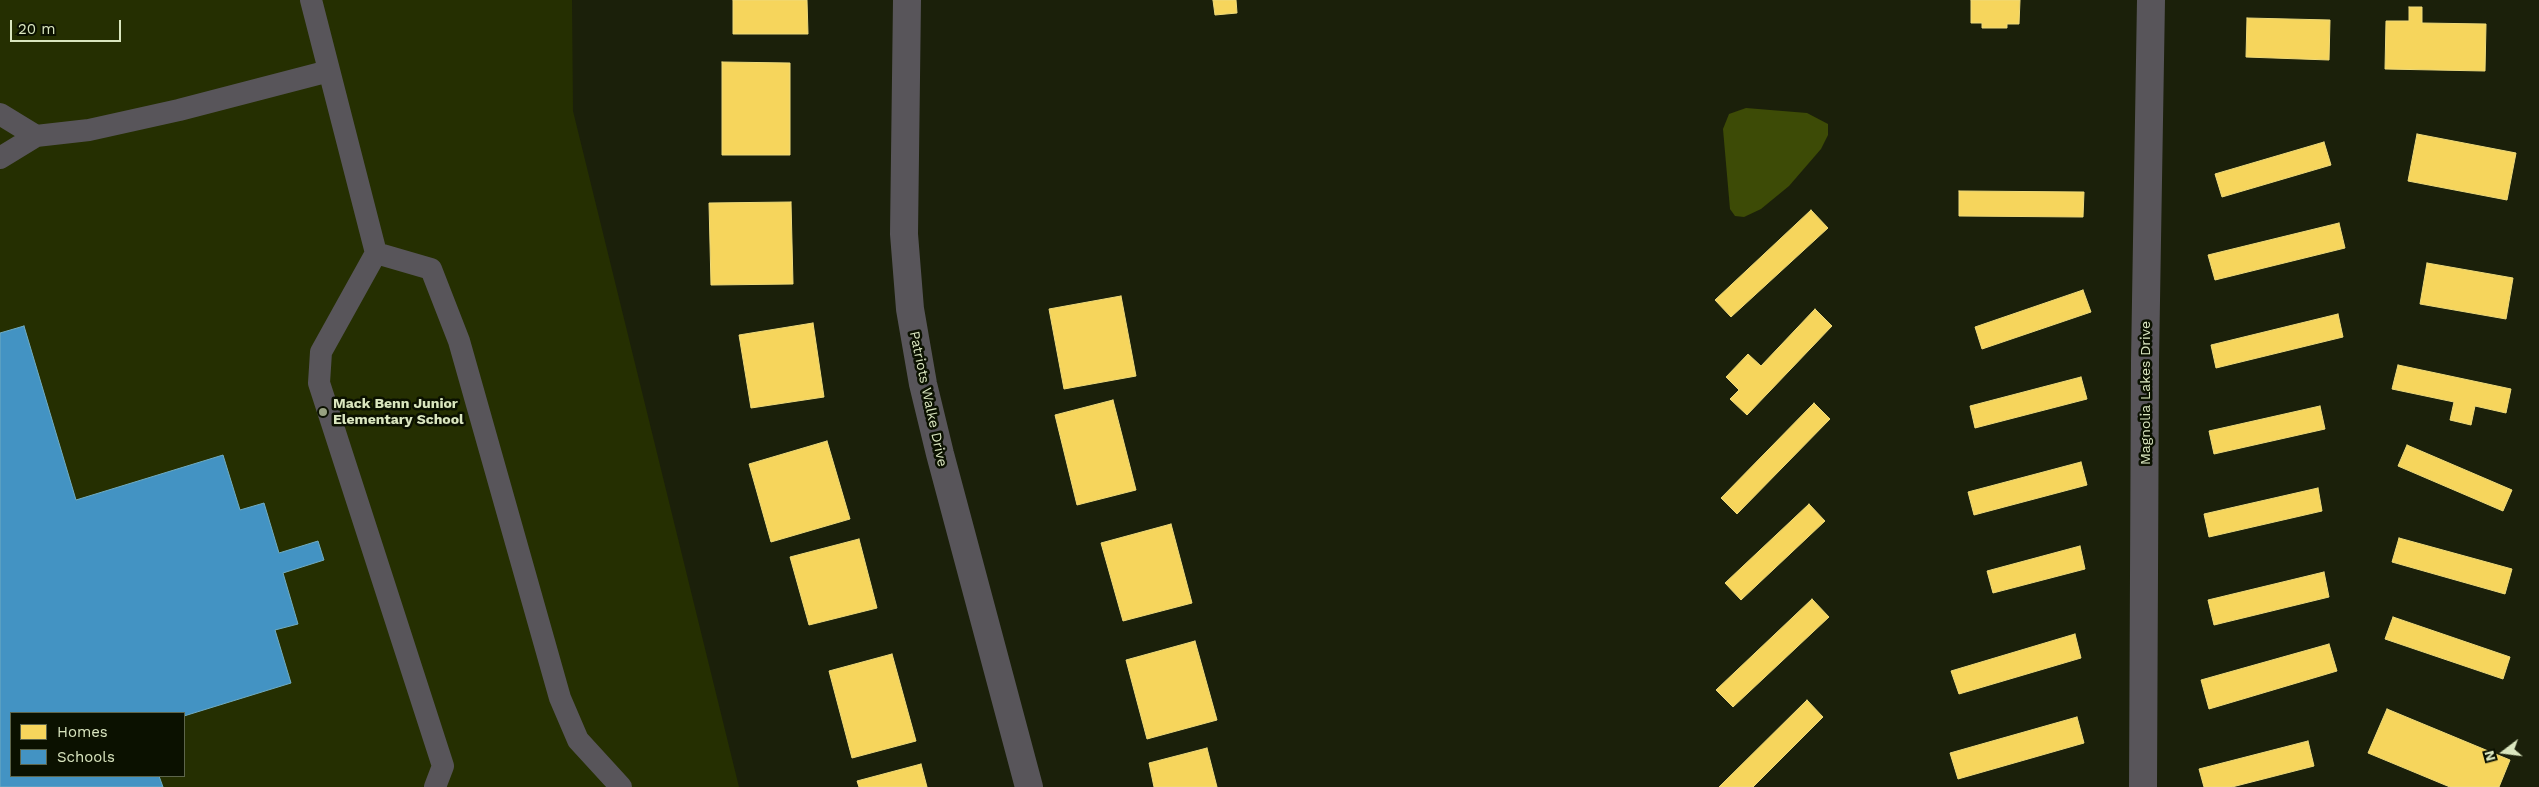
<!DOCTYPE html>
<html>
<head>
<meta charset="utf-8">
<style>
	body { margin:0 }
	#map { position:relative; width:2539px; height:787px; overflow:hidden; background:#1b200a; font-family:"Work Sans",sans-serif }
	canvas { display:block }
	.legend { position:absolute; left:10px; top:712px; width:175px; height:65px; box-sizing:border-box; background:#0b1100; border:1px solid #5e664c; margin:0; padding:6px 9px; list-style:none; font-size:15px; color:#dae6bf }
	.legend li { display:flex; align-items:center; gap:10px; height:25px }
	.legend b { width:25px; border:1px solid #5e664c }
	.north { position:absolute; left:2479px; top:727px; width:50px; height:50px; -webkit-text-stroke:4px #0b1100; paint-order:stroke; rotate:255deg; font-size:14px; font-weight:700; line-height:20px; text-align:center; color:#dae6bf }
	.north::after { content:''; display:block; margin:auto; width:18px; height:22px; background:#dae6bf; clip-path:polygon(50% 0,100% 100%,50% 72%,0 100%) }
	.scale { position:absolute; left:10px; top:20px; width:111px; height:22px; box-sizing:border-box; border:2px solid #dae6bf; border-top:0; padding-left:6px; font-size:15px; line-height:18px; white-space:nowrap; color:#dae6bf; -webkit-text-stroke:4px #0b1100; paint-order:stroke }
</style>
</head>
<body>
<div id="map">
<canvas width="2539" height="787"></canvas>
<ul class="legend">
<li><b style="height:14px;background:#f6d55c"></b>Homes</li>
<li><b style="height:14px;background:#4393c3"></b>Schools</li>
</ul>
<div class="north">N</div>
<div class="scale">20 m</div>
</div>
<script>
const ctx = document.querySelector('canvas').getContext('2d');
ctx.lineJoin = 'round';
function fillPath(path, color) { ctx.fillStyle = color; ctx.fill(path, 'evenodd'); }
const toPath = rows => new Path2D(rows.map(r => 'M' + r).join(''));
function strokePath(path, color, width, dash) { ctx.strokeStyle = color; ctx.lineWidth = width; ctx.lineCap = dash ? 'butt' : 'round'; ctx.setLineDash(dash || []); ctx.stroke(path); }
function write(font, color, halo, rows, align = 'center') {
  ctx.font = font + ' "Work Sans",sans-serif'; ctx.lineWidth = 5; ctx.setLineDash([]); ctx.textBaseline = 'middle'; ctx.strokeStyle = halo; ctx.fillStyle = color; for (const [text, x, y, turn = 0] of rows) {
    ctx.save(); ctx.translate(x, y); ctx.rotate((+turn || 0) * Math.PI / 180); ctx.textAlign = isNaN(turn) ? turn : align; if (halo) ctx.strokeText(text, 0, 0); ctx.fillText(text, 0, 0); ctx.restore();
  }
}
const built = toPath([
	[0,0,572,0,573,111,739,787,0,787],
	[11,713,184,713,184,776,11,776]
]);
const water = toPath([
	[1746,108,1807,113,1828,124,1828,135,1821,149,1789,186,1761,209,1744,217,1735,216,1730,209,1723,129,1729,114]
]);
const homes = toPath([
	[733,0,807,0,808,34,733,34,733,0],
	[1213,0,1236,0,1237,13,1215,15,1213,0],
	[1971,0,2020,0,2019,24,2007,24,2007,28,1982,28,1982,23,1971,23,1971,0],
	[2409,7,2422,7,2422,23,2486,24,2485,71,2385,69,2386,21,2409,21,2409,7],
	[2247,18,2330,20,2329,60,2246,57,2247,18],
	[722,62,790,63,790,155,722,155,722,62],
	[2417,134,2516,153,2507,200,2408,181,2417,134],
	[2324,142,2331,165,2222,197,2215,174,2324,142],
	[1959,191,2084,192,2083,217,1959,216,1959,191],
	[791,202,793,284,711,285,709,203,791,202],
	[1811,210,1828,228,1731,317,1715,300,1811,210],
	[2339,223,2345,248,2215,280,2208,255,2339,223],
	[2427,263,2513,278,2506,319,2420,304,2427,263],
	[2083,290,2091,312,1982,349,1975,327,2083,290],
	[1121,296,1136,376,1064,389,1049,309,1121,296],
	[1815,309,1832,326,1747,415,1730,399,1739,390,1726,377,1748,354,1761,366,1815,309],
	[2338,314,2343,337,2216,368,2211,345,2338,314],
	[813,323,824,397,751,408,739,335,813,323],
	[2398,365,2511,389,2506,413,2475,406,2471,425,2450,420,2454,402,2392,389,2398,365],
	[2081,377,2087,399,1975,428,1970,406,2081,377],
	[1113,400,1136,490,1077,505,1055,415,1113,400],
	[1814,403,1830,419,1737,514,1721,498,1814,403],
	[2320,406,2325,429,2214,454,2209,431,2320,406],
	[827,441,850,519,771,542,749,464,827,441],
	[2407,445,2512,490,2503,511,2398,466,2407,445],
	[2081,462,2087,485,1974,515,1968,492,2081,462],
	[2318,488,2322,511,2209,537,2204,514,2318,488],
	[1809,504,1825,521,1741,600,1725,583,1809,504],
	[1171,524,1192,603,1123,621,1101,543,1171,524],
	[2399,538,2512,569,2505,594,2392,562,2399,538],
	[859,539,877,608,809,625,790,557,859,539],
	[2080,546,2085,569,1993,593,1987,571,2080,546],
	[2324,572,2329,597,2214,625,2208,600,2324,572],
	[1812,599,1829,617,1733,707,1716,690,1812,599],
	[2393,617,2510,657,2503,679,2385,639,2393,617],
	[2075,634,2081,658,1959,694,1951,671,2075,634],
	[1195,641,1217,720,1147,739,1126,660,1195,641],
	[2329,644,2337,671,2209,709,2201,680,2329,644],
	[892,654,916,741,852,758,829,671,892,654],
	[1807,700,1823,717,1753,787,1719,787,1807,700],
	[2387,709,2510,760,2499,787,2450,787,2368,753,2387,709],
	[2077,717,2084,743,1958,779,1950,753,2077,717],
	[2308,741,2314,766,2232,787,2204,787,2199,769,2308,741],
	[1207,748,1217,787,1154,787,1149,763,1207,748],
	[921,764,927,787,859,787,857,781,921,764]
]);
const schools = toPath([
	[24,326,76,500,223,455,240,510,264,503,279,553,318,541,324,560,283,573,298,624,275,630,291,683,184,716,184,713,11,713,11,776,159,776,163,787,0,787,0,333,24,326]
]);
const service = toPath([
	[311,0,376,253,321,352,319,383,443,766,435,787],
	[0,114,36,136,0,158],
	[36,136,89,130,179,110,329,71],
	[376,253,431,269,459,341,560,698,578,740,621,787]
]);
const minor = toPath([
	[907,0,904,234,910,309,923,384,940,454,1029,787],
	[2143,787,2145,361,2151,0]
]);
const markers = [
	[323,412,5,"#97a180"]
];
const streetNames = [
	["Magnolia Lakes Drive",2146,393,-90],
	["Patriots Walke Drive",928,399,78]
];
const poiNames = [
	["Mack Benn Junior",333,404],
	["Elementary School",333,420]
];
fillPath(built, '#252f01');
fillPath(water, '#3d4b06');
fillPath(homes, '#f6d55c');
strokePath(homes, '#eeda7a', 1);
fillPath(schools, '#4393c3');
strokePath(schools, '#70acc2', 1);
strokePath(service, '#58555a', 22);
strokePath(minor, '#58555a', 28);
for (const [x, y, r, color] of markers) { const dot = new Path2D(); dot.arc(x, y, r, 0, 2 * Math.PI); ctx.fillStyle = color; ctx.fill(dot); strokePath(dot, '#0b1100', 2); }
write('14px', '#dae6bf', '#0b1100', streetNames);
write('bold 14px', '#dae6bf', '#0b1100', poiNames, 'left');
</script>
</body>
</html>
